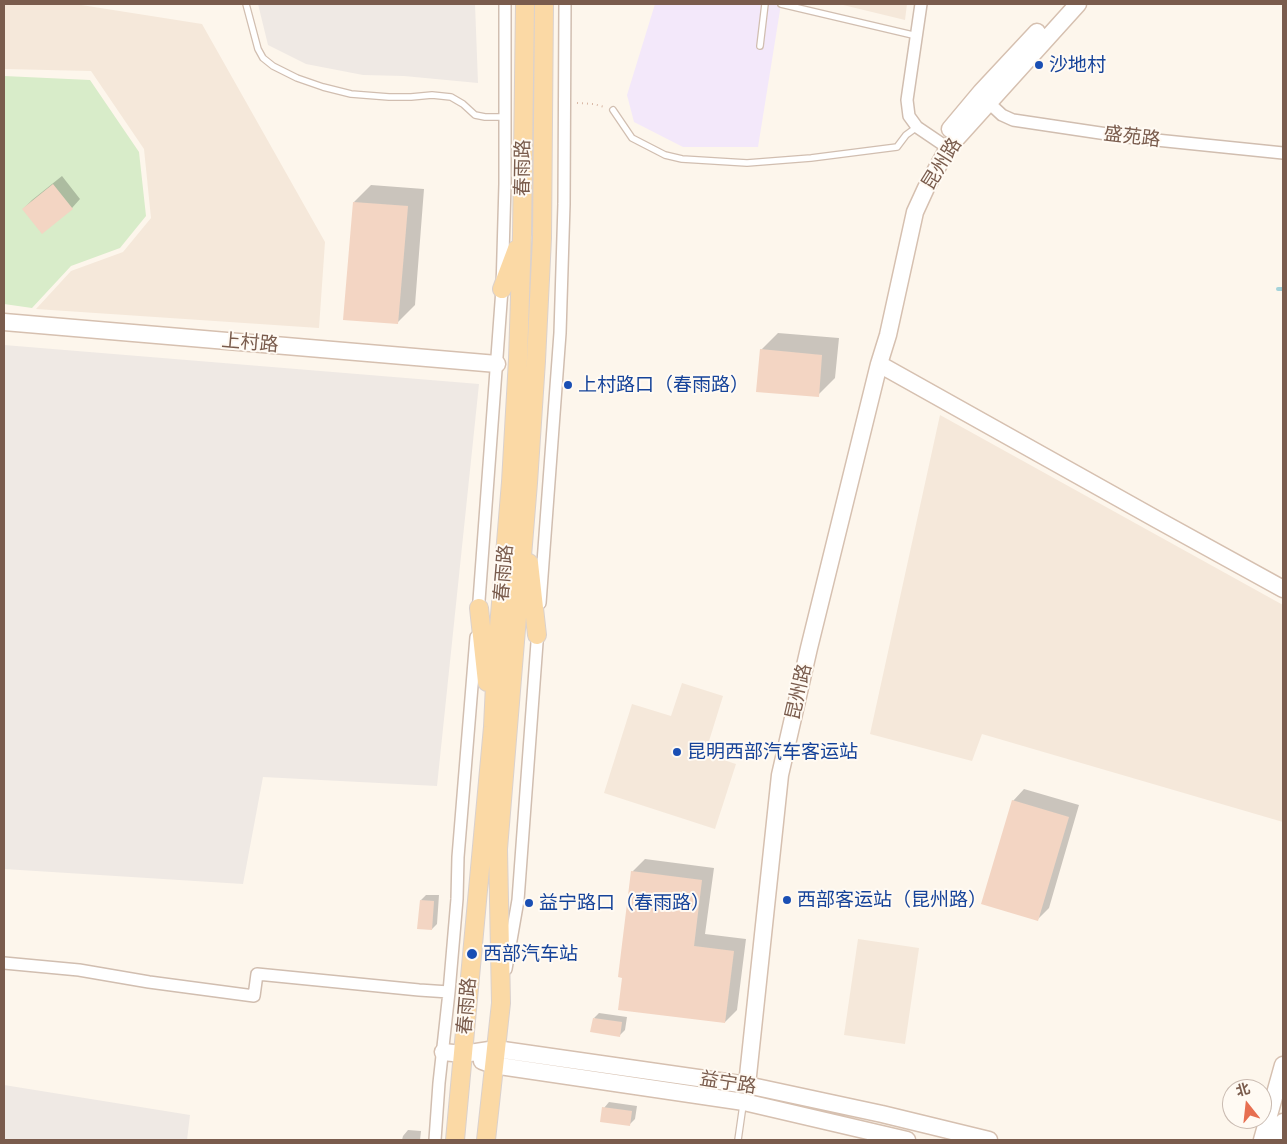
<!DOCTYPE html>
<html>
<head>
<meta charset="utf-8">
<style>
	body { margin:0 }
	#map { position:relative; width:1287px; height:1144px; overflow:hidden; background:#fdf6ec; font-family:"Alegreya Sans","Noto Sans SC",sans-serif }
	canvas { display:block }
	.frame { position:absolute; inset:0; border:5px solid #7a5c4d; pointer-events:none }
	.north { position:absolute; left:1222px; top:1079px; width:50px; height:50px; box-sizing:border-box; background:#fffaf3; border:1px solid #cabbb1; border-radius:50%; rotate:344deg; font-size:14px; font-weight:700; line-height:20px; text-align:center; color:#7a5c4d }
	.north::after { content:''; display:block; margin:auto; width:18px; height:22px; background:#e76f51; clip-path:polygon(50% 0,100% 100%,50% 72%,0 100%) }
</style>
</head>
<body>
<div id="map">
<canvas width="1287" height="1144"></canvas>
<div class="frame"></div>
<div class="north">北</div>
</div>
<script>
const ctx = document.querySelector('canvas').getContext('2d');
ctx.lineJoin = 'round';
function fillPath(path, color) { ctx.fillStyle = color; ctx.fill(path, 'evenodd'); }
const toPath = rows => new Path2D(rows.map(r => 'M' + r).join(''));
function strokePath(path, color, width, dash) { ctx.strokeStyle = color; ctx.lineWidth = width; ctx.lineCap = dash ? 'butt' : 'round'; ctx.setLineDash(dash || []); ctx.stroke(path); }
function write(font, color, halo, rows, align = 'center') {
  ctx.font = font + ' "Alegreya Sans","Noto Sans SC",sans-serif'; ctx.lineWidth = 4; ctx.setLineDash([]); ctx.textBaseline = 'middle'; ctx.strokeStyle = halo; ctx.fillStyle = color; for (const [text, x, y, turn = 0] of rows) {
    ctx.save(); ctx.translate(x, y); ctx.rotate((+turn || 0) * Math.PI / 180); ctx.textAlign = isNaN(turn) ? turn : align; if (halo) ctx.strokeText(text, 0, 0); ctx.fillText(text, 0, 0); ctx.restore();
  }
}
const residential = toPath([
	[4,4,75,4,202,24,325,242,319,328,36,309,71,271,123,252,151,218,144,149,91,71,4,69],
	[839,4,907,4,905,20],
	[940,415,1283,605,1283,822,982,734,972,761,870,734],
	[682,683,723,696,705,754,736,764,715,829,604,793,632,704,671,716],
	[858,939,919,948,905,1044,844,1035]
]);
const industrial = toPath([
	[258,4,475,4,478,83,404,76,363,75,306,64,268,45],
	[4,345,479,384,437,786,263,777,243,884,4,869],
	[4,1085,190,1115,187,1140,4,1140]
]);
const education = toPath([
	[655,4,781,4,758,147,683,147,634,122,627,95]
]);
const green = toPath([
	[4,76,90,80,139,152,146,216,120,248,71,266,32,308,4,304]
]);
const shadow = toPath([
	[62,176,80,199,72,208,23,209,32,200],
	[371,185,424,189,415,305,397,323,354,202],
	[778,333,839,338,835,378,818,395,761,350],
	[1024,789,1079,805,1049,908,1038,919,1013,801],
	[645,859,714,868,705,934,746,939,737,1010,725,1022,632,872],
	[426,895,439,895,437,924,432,929,421,900],
	[599,1013,627,1017,625,1030,620,1035,594,1018],
	[609,1102,637,1106,635,1119,630,1124,604,1108],
	[408,1130,421,1131,420,1140,402,1140,403,1136]
]);
const stream = toPath([
	[1278,289,1283,289]
]);
const building = toPath([
	[53,184,73,209,42,234,22,209],
	[353,202,408,206,398,324,343,320],
	[760,349,822,355,819,397,756,392],
	[1012,800,1069,817,1038,921,981,904],
	[631,871,702,880,694,946,734,951,725,1023,618,1010,622,978,618,977],
	[420,900,434,901,432,930,417,929],
	[593,1018,622,1022,620,1037,590,1032],
	[602,1107,632,1111,630,1126,600,1122]
]);
const path = toPath([
	[577,103,594,104,604,107]
]);
const lane = toPath([
	[246,4,258,49,263,58,273,66,297,78,323,87,351,94,389,97,411,97,432,95,451,97,463,104,475,115,485,117,505,117],
	[781,4,917,36],
	[760,46,765,4],
	[613,110,632,138,665,155,682,159,747,163,811,158,897,147,906,135,917,127],
	[738,1140,743,1105]
]);
const street = toPath([
	[921,4,907,100,909,116,917,127,948,148],
	[988,102,1002,115,1013,120,1127,137,1283,153],
	[540,603,560,333,564,204,565,4],
	[478,614,502,289,505,184,505,4],
	[4,963,79,970,149,982,254,996,257,974,419,990,449,992],
	[506,969,518,900,538,629],
	[435,1140,439,1083,449,992,457,899,458,857,476,637]
]);
const secondary = toPath([
	[950,129,981,92,1037,32],
	[4,322,497,364],
	[879,364,1156,519,1283,589],
	[443,1052,463,1054,496,1049,747,1085,882,1114,989,1140],
	[482,1061,493,1065,744,1102,907,1140],
	[747,1085,780,775,809,648,879,364,888,335,915,212,926,188,948,148,1078,4],
	[1262,1140,1283,1065],
	[1278,1140,1283,1122]
]);
const primary = toPath([
	[502,289,517,249],
	[529,563,537,635],
	[479,608,487,682],
	[455,1140,493,727,496,663,511,482,518,359,522,234,525,4],
	[486,1140,501,1003,498,849,528,483,536,361,542,238,544,4]
]);
const markers = [
	[1039,65,5,"#1a4fb4"],
	[568,385,5,"#1a4fb4"],
	[677,752,5,"#1a4fb4"],
	[787,900,5,"#1a4fb4"],
	[529,903,5,"#1a4fb4"],
	[472,954,6,"#1a4fb4"]
];
const transitNames = [
	["沙地村",1049,65],
	["上村路口（春雨路）",578,385],
	["昆明西部汽车客运站",687,752],
	["西部客运站（昆州路）",797,900],
	["益宁路口（春雨路）",539,903],
	["西部汽车站",483,954]
];
const streetNames = [
	["盛苑路",1132,137,7],
	["昆州路",942,164,-58],
	["春雨路",523,168,-89],
	["上村路",250,343,5],
	["春雨路",504,573,-85],
	["昆州路",799,692,-77],
	["春雨路",467,1006,-85],
	["益宁路",728,1083,9]
];
fillPath(residential, '#f5e8da');
fillPath(industrial, '#efe9e4');
fillPath(education, '#f3e8fa');
fillPath(green, '#d8ecc9');
fillPath(shadow, '#0003');
strokePath(stream, '#a5d3da', 4);
fillPath(building, '#f3d5c3');
strokePath(lane, '#d1beb0', 8);
strokePath(street, '#d1beb0', 14);
strokePath(secondary, '#d6c0b0', 19);
strokePath(primary, '#dad1cd', 20);
strokePath(path, '#d9b8a5', 2, [1, 4]);
strokePath(lane, '#fff', 5.5);
strokePath(street, '#fff', 11);
strokePath(secondary, '#fff', 16);
strokePath(primary, '#fbd9a5', 18);
for (const [x, y, r, color] of markers) { const dot = new Path2D(); dot.arc(x, y, r, 0, 2 * Math.PI); ctx.fillStyle = color; ctx.fill(dot); strokePath(dot, '#fffaf3', 2); }
write('19px', '#164399', '#fffaf3', transitNames, 'left');
write('19px', '#7a5c4d', '#fffaf3', streetNames);
</script>
</body>
</html>
